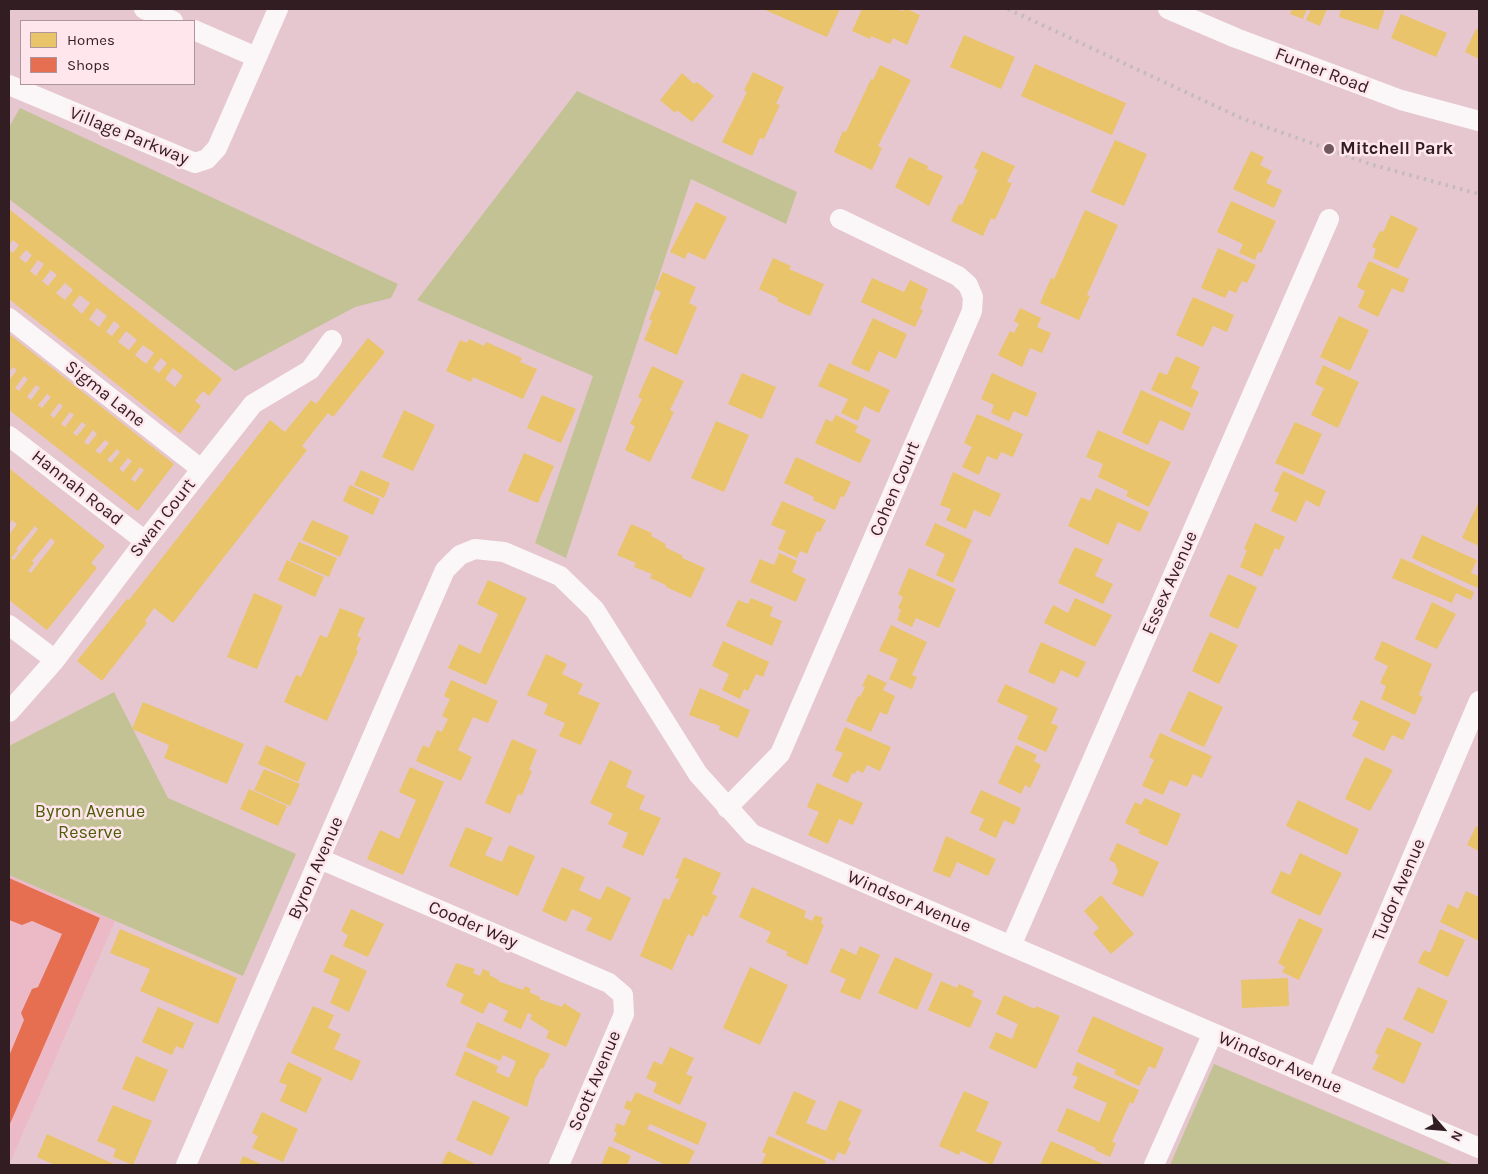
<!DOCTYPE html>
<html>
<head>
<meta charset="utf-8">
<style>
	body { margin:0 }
	#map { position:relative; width:1488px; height:1174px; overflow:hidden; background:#e6c7cf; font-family:Karla,sans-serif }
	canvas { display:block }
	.frame { position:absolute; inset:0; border:10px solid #321d23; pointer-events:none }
	.legend { position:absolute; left:20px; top:20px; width:175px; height:65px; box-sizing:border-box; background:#fee6ec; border:1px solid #ac969c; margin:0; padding:6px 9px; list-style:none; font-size:15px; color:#321d23 }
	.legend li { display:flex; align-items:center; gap:10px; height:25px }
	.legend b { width:25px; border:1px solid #ac969c }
	.north { position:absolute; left:1418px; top:1104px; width:50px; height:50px; -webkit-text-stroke:4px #fee6ec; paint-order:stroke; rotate:117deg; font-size:14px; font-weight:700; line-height:20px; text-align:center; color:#321d23 }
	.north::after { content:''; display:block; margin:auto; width:18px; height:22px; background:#321d23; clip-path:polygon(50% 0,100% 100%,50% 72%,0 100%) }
</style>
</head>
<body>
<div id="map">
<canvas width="1488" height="1174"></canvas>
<div class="frame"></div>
<ul class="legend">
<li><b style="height:14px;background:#e9c46a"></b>Homes</li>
<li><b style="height:14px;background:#e76f51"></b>Shops</li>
</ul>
<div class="north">N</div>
</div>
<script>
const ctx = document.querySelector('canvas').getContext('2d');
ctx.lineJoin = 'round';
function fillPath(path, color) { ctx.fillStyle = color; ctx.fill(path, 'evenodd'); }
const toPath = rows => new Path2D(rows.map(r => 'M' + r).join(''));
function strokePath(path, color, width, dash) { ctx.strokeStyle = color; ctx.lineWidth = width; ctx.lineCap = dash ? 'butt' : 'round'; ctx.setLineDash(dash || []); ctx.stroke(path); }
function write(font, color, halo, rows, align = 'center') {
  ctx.font = font + ' Karla,sans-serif'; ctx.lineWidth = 5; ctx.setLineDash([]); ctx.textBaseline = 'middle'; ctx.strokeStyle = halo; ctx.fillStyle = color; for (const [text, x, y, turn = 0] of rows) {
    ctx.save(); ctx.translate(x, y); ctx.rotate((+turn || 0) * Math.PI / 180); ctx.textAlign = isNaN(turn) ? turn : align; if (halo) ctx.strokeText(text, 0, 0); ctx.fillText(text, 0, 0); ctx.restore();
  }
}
const built = toPath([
	[9,875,115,921,9,1165]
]);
const green = toPath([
	[577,91,797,192,786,224,691,179,566,558,535,543,593,376,417,300],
	[20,108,398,284,391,298,355,307,235,371,9,199,9,127],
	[114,692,168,798,296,854,243,976,9,875,9,746],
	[1214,1064,1454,1165,1170,1165]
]);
const homes = toPath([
	[763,9,840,9,827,37],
	[862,9,896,9,902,11,907,9,920,15,907,45,893,38,890,44,871,36,870,39,852,31],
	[1292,9,1307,9,1303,19,1290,14],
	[1311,9,1327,9,1320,26,1306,20],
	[1341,9,1385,9,1378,30,1339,17],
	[1401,14,1447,33,1436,57,1391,38],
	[1476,29,1479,30,1479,59,1465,52],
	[964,35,1015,57,1001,89,950,67],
	[1035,64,1126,103,1112,135,1021,96],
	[880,65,911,80,878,146,882,148,872,170,834,152,843,131,846,132,871,79,873,80],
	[753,72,784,87,776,104,780,105,764,139,760,138,752,156,722,142,747,92,744,90],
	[682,73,694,84,697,82,714,96,692,122,677,110,675,113,660,100],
	[1115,140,1147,154,1124,206,1091,192],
	[982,151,1015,166,1007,182,1012,183,995,220,991,218,983,236,951,221,959,204,962,205,978,170,974,168],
	[1251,151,1264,157,1260,165,1272,171,1266,183,1282,190,1274,208,1233,189],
	[909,157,928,166,927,169,943,176,929,206,895,187],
	[1231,201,1276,221,1261,253,1258,252,1255,260,1239,253,1243,244,1217,232],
	[696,202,727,217,705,260,688,252,685,259,670,252],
	[9,209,222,379,209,396,203,391,195,401,201,406,180,434,9,299,9,249,13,253,19,245,13,240,9,245],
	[26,250,32,255,26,263,19,258],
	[38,260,44,264,36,276,30,271],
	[51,270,57,275,48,286,42,281],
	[65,283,73,290,65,300,56,293],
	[80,295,90,303,82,314,72,305],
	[97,308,107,316,99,327,89,319],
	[114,321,120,326,112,336,106,332],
	[126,331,137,340,129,350,118,342],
	[143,345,154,353,146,364,135,355],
	[161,358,167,363,159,373,153,368],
	[173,368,183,376,175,387,165,379],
	[1085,210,1118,225,1087,295,1090,296,1079,320,1040,303,1051,278,1054,279],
	[1391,215,1418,228,1398,269,1373,258,1376,249,1372,247,1380,231,1383,232],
	[1218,248,1256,265,1247,283,1242,281,1236,293,1229,290,1225,298,1201,288],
	[773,258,791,266,789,269,824,284,810,316,777,301,778,298,759,289],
	[1369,261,1409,279,1403,293,1392,288,1378,317,1358,307,1365,291,1357,287],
	[663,272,696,287,689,303,697,307,677,355,644,340,652,321,649,319,661,292,655,289],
	[872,278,904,292,910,280,928,289,920,309,923,310,915,327,861,302],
	[1193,297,1234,315,1227,332,1213,326,1203,347,1176,335],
	[1020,308,1041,318,1037,327,1051,333,1042,353,1030,348,1022,367,998,355,1010,331,1014,333,1019,324,1014,321],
	[1339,316,1369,330,1350,371,1320,357],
	[873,318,907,334,896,359,879,351,869,372,851,364],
	[9,334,174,464,138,511,9,410,9,380,17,370,13,367,9,372],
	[24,376,28,379,19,391,15,388],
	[36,385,40,388,31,400,27,397],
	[47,394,51,397,42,408,38,405],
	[59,403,63,406,54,418,50,415],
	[70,412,74,415,65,427,61,424],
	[82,422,86,425,77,436,73,433],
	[93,430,97,434,88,445,84,442],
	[105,440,109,443,100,454,95,451],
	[117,449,120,452,111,463,107,460],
	[128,458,132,461,123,472,119,469],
	[140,467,144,470,135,482,131,479],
	[368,338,385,352,333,417,328,413,302,446,307,450,173,623,154,608,145,621,147,623,102,681,77,661,127,599,129,600,270,420,285,432,311,400,316,404],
	[469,339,484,346,486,342,522,358,520,362,537,369,523,399,473,377,471,382,446,371,460,340,467,343],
	[1176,356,1200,367,1191,388,1199,392,1192,408,1151,390,1159,372,1167,375],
	[829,363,890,390,879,413,864,406,858,421,841,413,848,399,818,386],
	[1323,365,1359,382,1338,428,1311,415,1324,388,1315,384],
	[652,366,684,381,670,410,674,412,650,462,625,450,635,426,630,424,642,399,638,397],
	[742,373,776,387,762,419,728,404],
	[992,373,1037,393,1027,417,1014,411,1009,421,991,413,994,405,981,399],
	[1141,390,1191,413,1183,431,1160,420,1148,445,1122,433],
	[542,395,576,409,561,443,527,428],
	[404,410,435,425,413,471,382,457],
	[977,414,1023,434,1013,457,1001,452,997,460,987,456,979,475,962,467,972,447,964,443],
	[836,415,858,426,855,432,871,440,860,463,815,443,826,419,832,422],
	[716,421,749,435,724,492,691,478],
	[1295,422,1322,434,1303,475,1275,463],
	[1098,430,1171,462,1149,507,1126,496,1128,491,1098,477,1103,464,1086,457],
	[524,453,554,466,538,503,508,491],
	[796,457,851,482,844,497,841,496,835,510,813,500,814,497,784,483],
	[9,468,105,546,91,563,97,568,47,630,9,600,9,535,17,524,12,520,9,525],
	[35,526,38,529,14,560,11,558,18,550,16,549],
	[51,538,55,542,31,573,28,571,34,563,32,561],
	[361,470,390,483,384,498,354,485],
	[1283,471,1326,491,1319,507,1306,500,1296,522,1271,511,1279,493,1274,491],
	[953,472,1001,494,990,517,974,510,966,529,946,520,951,509,940,505],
	[350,485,380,499,373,515,343,501],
	[1096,488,1149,512,1140,532,1118,522,1108,545,1068,526,1081,497,1090,501],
	[782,501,826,520,820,532,817,531,807,554,800,551,797,558,778,549,786,531,771,525],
	[1479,501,1479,546,1462,538],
	[312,520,349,536,340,557,302,540],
	[935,523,972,540,953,583,936,575,945,554,925,545],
	[1255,523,1285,537,1279,550,1275,548,1262,577,1240,567,1247,550,1244,549],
	[631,524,652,533,651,536,666,544,665,547,683,556,682,558,705,568,691,598,666,587,666,585,650,578,652,574,634,567,636,563,617,555],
	[1422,535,1477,560,1471,573,1479,576,1478,588,1412,558],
	[299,542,337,558,329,577,290,560],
	[1075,547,1103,559,1095,576,1113,584,1103,604,1058,583],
	[779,553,797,561,792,572,806,579,796,602,750,582,760,559,774,565],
	[1401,558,1474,592,1471,600,1456,593,1452,603,1392,578],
	[287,560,324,577,315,597,278,580],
	[909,568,956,589,939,628,916,618,912,627,897,620,901,610,898,608,903,597,898,594],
	[1228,574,1257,587,1238,629,1209,616],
	[488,580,527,598,486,685,448,668,459,644,480,654,498,614,477,604],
	[254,593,283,606,257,669,227,657],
	[751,598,773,607,770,616,782,621,772,646,726,626,738,600,748,604],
	[1075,598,1112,615,1095,647,1044,623,1053,605,1068,613],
	[1432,602,1456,614,1437,649,1415,639],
	[340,608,365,618,357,636,361,638,356,650,358,651,327,721,284,702,296,675,301,677,320,635,327,638],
	[891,625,927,642,912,675,917,677,912,689,889,679,898,659,879,651],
	[1210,632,1238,645,1219,684,1192,671],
	[723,641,769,662,763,677,756,674,748,691,744,689,740,699,722,690,729,674,712,666],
	[1382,641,1432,664,1419,695,1423,697,1415,715,1381,699,1386,686,1380,683,1388,666,1374,659],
	[1041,642,1086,662,1078,678,1061,670,1054,684,1028,672],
	[546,654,567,664,562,674,583,684,578,694,600,703,581,745,559,736,565,723,544,714,548,704,527,695],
	[868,674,887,683,883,690,895,696,887,715,880,712,871,732,846,721,858,696,860,697,865,687,862,686],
	[451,680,498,701,488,723,473,717,458,750,472,757,461,781,416,761,423,745,429,748,437,730,442,732,448,719,442,716,450,699,444,696],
	[1005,684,1058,708,1051,723,1058,726,1046,752,1017,739,1028,716,997,702],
	[700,688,750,710,738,738,719,730,720,726,689,715],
	[1189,691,1223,707,1204,747,1170,731],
	[1361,700,1411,723,1403,740,1392,735,1384,751,1352,736,1359,722,1352,719],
	[143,702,244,744,227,784,164,758,169,745,132,729],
	[845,727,891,747,880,771,867,765,863,773,857,770,855,774,852,773,848,783,832,776,843,753,835,750],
	[1160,733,1212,756,1202,778,1193,774,1187,787,1170,780,1163,795,1142,786,1154,760,1149,757],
	[512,739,537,750,529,770,532,771,522,795,518,794,510,814,485,803],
	[266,745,306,763,298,782,258,764],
	[1016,745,1037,755,1034,761,1041,765,1030,788,1025,785,1021,794,998,783],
	[1365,757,1393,770,1370,811,1345,799],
	[610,760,632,771,626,787,645,796,639,809,661,818,643,856,622,847,628,833,608,824,613,814,590,803],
	[410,767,444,782,403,875,367,859,380,830,399,839,416,800,399,792],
	[264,769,300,784,290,806,254,790],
	[817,783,863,803,853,825,839,819,828,844,808,835,819,812,807,807],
	[249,789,287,806,278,826,240,809],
	[981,790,1021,808,1014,825,1004,820,996,838,979,830,984,819,970,813],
	[1145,798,1181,814,1167,846,1138,833,1140,830,1125,823,1135,802,1141,805],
	[1298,800,1359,829,1347,855,1286,826],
	[1476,826,1479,828,1479,851,1467,845],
	[466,827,493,838,485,855,502,862,509,845,535,856,518,896,449,866],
	[946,836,996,859,988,876,957,862,950,878,933,871],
	[1117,843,1159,862,1143,897,1112,884,1118,872,1115,863,1109,860],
	[1300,853,1342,873,1320,916,1271,893,1281,871,1290,875],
	[684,857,721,873,712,894,717,896,707,917,703,915,693,937,688,934,672,970,640,956,664,898,669,900,679,879,675,878],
	[562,867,585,877,579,890,600,900,607,886,631,898,611,941,586,930,592,918,572,909,566,922,542,911],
	[752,887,806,911,804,917,812,921,815,915,823,918,821,923,824,925,807,965,786,955,788,952,766,942,771,932,739,917],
	[1466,891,1479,897,1479,941,1440,922,1448,904,1458,909],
	[1101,895,1134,934,1111,954,1093,933,1099,928,1084,911],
	[351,909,384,924,368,957,343,946,348,935,341,931],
	[1299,918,1323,929,1299,980,1282,972,1285,967,1278,963],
	[120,929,237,978,218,1024,140,991,150,969,110,953],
	[1440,929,1465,940,1448,977,1418,963,1424,950,1430,953],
	[860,946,880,955,860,1000,840,992,846,979,830,972,841,948,856,955],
	[331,954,367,971,349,1012,330,1003,340,979,323,972],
	[895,957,933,974,917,1010,878,993],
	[456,963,475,969,473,973,480,976,483,969,490,972,489,975,499,980,498,981,523,990,525,986,531,989,529,992,540,997,539,999,562,1007,564,1003,581,1014,566,1047,546,1038,549,1031,530,1019,532,1015,528,1013,521,1029,503,1021,508,1011,489,1002,483,1014,460,1003,464,994,446,986],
	[750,967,788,985,760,1045,723,1028],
	[1288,978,1289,1006,1242,1008,1241,980],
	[941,981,957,988,959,984,974,991,972,996,982,1001,970,1028,928,1010],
	[1418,987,1448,1001,1433,1034,1403,1019],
	[1004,995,1035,1009,1036,1006,1060,1016,1036,1069,989,1048,996,1032,1012,1039,1018,1024,996,1014],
	[313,1006,334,1015,328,1028,341,1034,334,1049,361,1061,352,1081,291,1053],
	[158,1007,194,1023,183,1049,176,1046,172,1055,142,1042],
	[1093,1016,1164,1048,1155,1069,1149,1066,1139,1086,1114,1074,1116,1070,1077,1052],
	[477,1022,550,1054,543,1069,541,1068,535,1079,527,1107,455,1075,465,1051,498,1066,496,1072,509,1078,513,1069,516,1061,503,1055,500,1061,466,1047],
	[1387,1027,1422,1043,1404,1084,1372,1069,1379,1055,1375,1053],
	[670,1047,694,1058,686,1074,693,1077,680,1105,653,1092,657,1083,646,1078,654,1061,662,1065],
	[136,1056,168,1070,154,1102,122,1089],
	[288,1062,322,1078,306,1113,280,1101,287,1085,279,1082],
	[1077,1062,1139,1090,1133,1104,1130,1102,1112,1142,1116,1143,1110,1157,1095,1150,1096,1148,1057,1131,1067,1108,1099,1122,1107,1103,1073,1088,1078,1077,1072,1075],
	[794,1091,816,1101,806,1123,826,1131,839,1100,862,1110,848,1140,851,1142,845,1155,838,1152,834,1161,775,1134],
	[964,1091,989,1102,976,1131,1002,1142,992,1165,961,1151,959,1155,939,1146],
	[636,1092,707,1123,698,1145,650,1124,648,1127,647,1129,695,1151,688,1165,666,1165,613,1141,617,1133,614,1131,617,1123,624,1126,631,1111,624,1108,627,1100,631,1102],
	[473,1100,510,1117,492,1156,456,1140],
	[113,1105,152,1121,133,1165,113,1157,116,1149,97,1141],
	[262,1112,298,1129,283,1162,252,1148,258,1136,252,1133],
	[47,1134,116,1165,55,1165,37,1157],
	[769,1136,826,1161,824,1165,761,1165,766,1154,762,1152],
	[1051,1141,1105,1165,1040,1165],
	[609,1146,631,1156,627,1165,601,1165],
	[448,1151,477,1165,441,1165],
	[243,1156,263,1165,239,1165]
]);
const shops = toPath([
	[9,878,100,918,9,1126,9,1056,24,1020,21,1013,32,989,38,987,62,934,32,921,22,925,9,920]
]);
const street = toPath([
	[144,9,173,21],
	[1168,9,1236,38,1401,100,1479,121],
	[194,30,256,57],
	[9,85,195,163,207,159,217,148,278,9],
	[9,318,201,469],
	[9,436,145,541],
	[9,625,55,660],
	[9,712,55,660,145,541,253,404,310,370,332,340],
	[727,808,780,754,972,311,973,297,968,285,958,276,840,219],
	[320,859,609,983,623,995,624,1014,559,1165],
	[1011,946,1329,219],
	[1318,1078,1479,701],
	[186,1165,445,570,460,555,475,549,504,552,560,576,595,610,698,774,752,834,1479,1148],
	[1154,1165,1212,1035]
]);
const rail = toPath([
	[1008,9,1241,118,1373,165,1479,194]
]);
const markers = [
	[1329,149,6,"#71585f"]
];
const streetNames = [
	["Furner Road",1322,71,21],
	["Village Parkway",129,136,22],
	["Sigma Lane",105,394,38],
	["Hannah Road",77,488,38],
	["Cohen Court",895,489,-67],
	["Swan Court",163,518,-52],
	["Essex Avenue",1170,583,-66],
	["Byron Avenue",316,868,-66],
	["Tudor Avenue",1399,890,-67],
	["Windsor Avenue",909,902,23],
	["Cooder Way",473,925,23],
	["Windsor Avenue",1280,1063,23],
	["Scott Avenue",595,1081,-67]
];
const poiNames = [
	["Mitchell Park",1340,149]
];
const parkNames = [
	["Byron Avenue",90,812],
	["Reserve",90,833]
];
fillPath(built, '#ecbac7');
fillPath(green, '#c3c294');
fillPath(homes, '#e9c46a');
fillPath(shops, '#e76f51');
strokePath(street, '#fbf7f8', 20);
strokePath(rail, '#c3bbbd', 4, [2.5, 5]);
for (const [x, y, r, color] of markers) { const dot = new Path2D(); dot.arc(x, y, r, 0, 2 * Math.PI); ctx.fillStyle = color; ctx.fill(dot); strokePath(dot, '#fee6ec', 2); }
write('18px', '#321d23', '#fee6ec', streetNames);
write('bold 18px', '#321d23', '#fee6ec', poiNames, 'left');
write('18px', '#4d5d08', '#fee6ec', parkNames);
</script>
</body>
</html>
